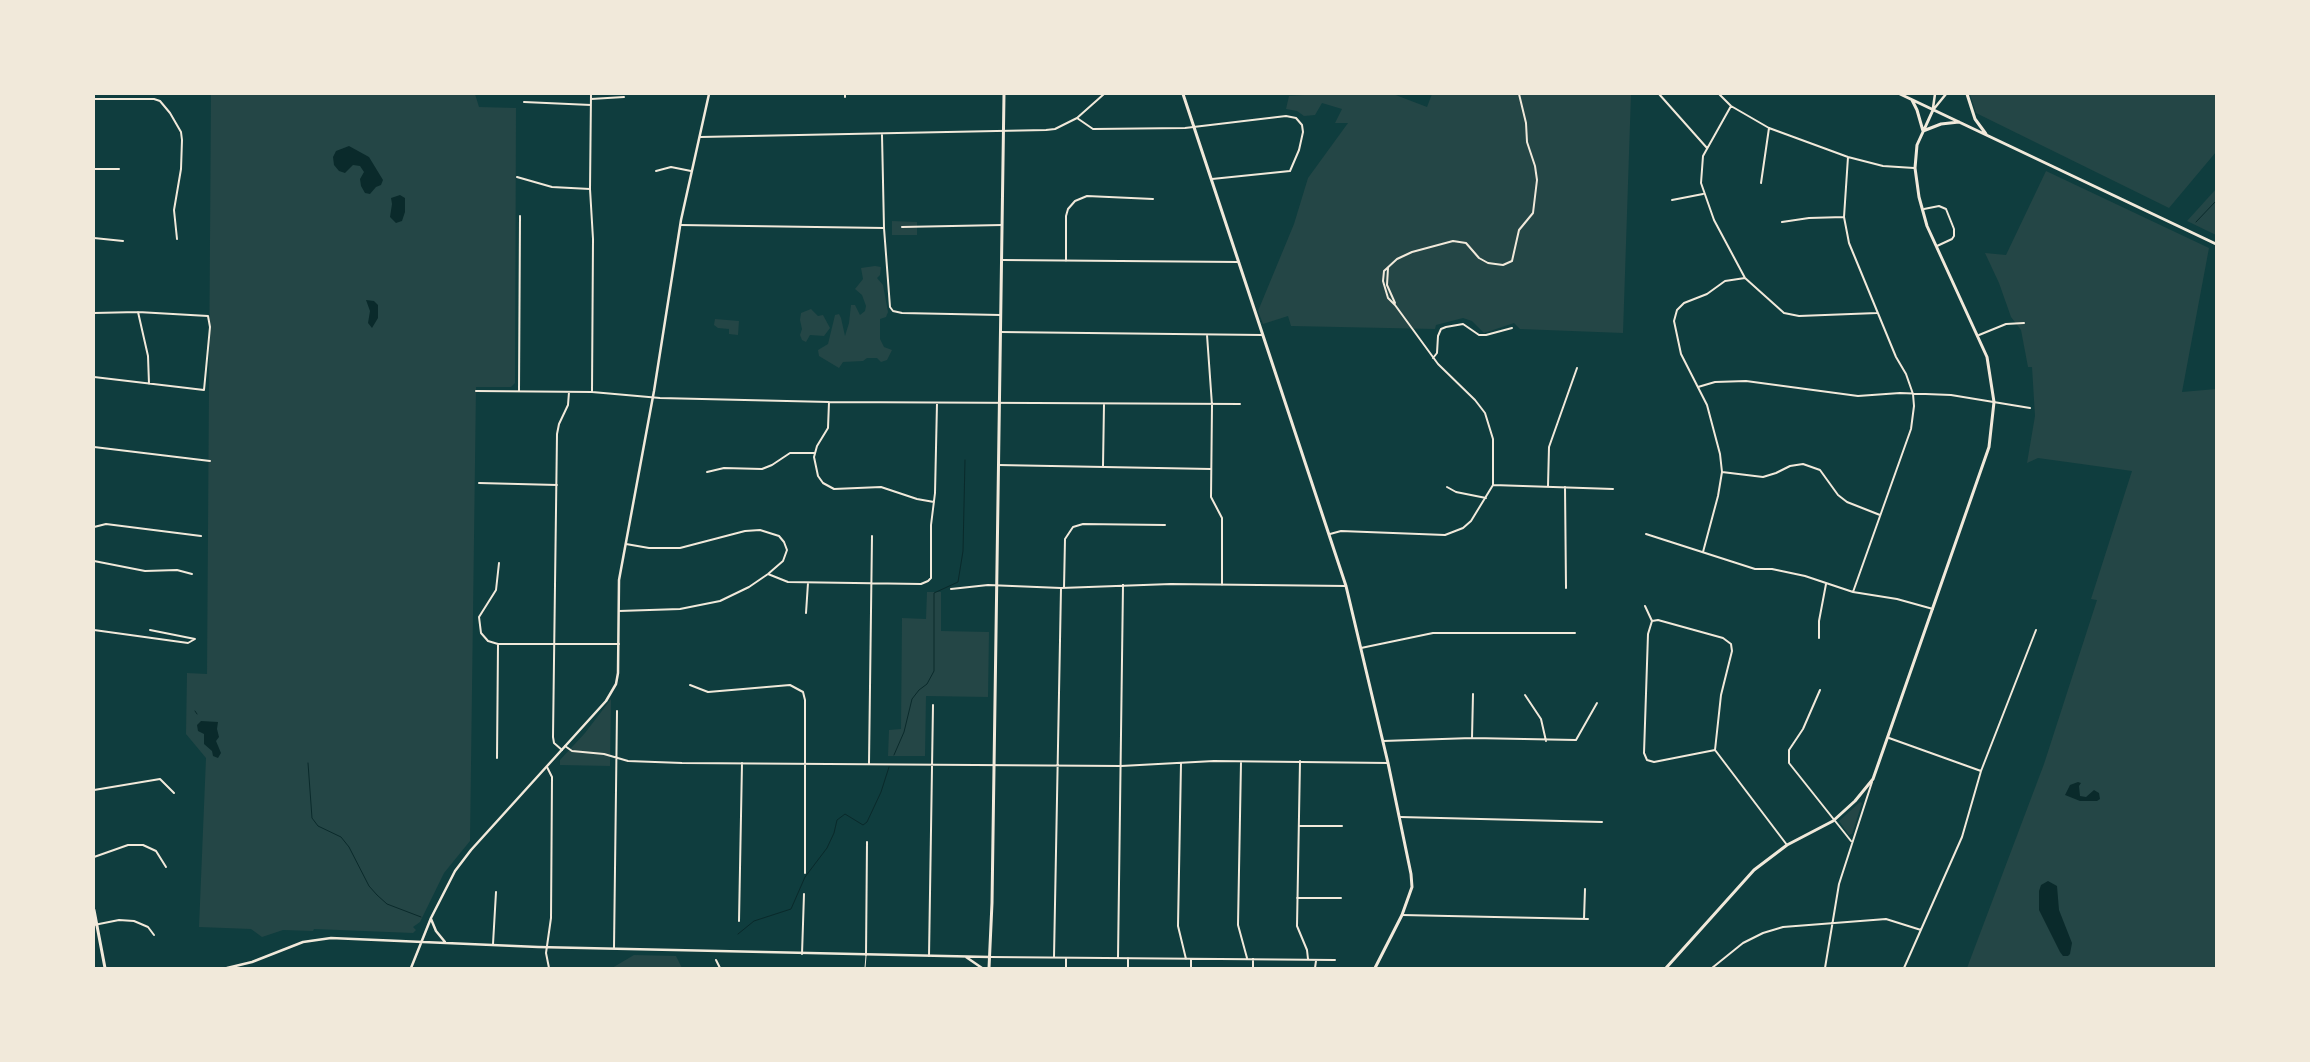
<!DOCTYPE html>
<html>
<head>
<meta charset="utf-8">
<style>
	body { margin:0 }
	#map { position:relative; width:2310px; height:1062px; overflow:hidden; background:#0f3d3e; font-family:"Public Sans",sans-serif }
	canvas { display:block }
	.frame { position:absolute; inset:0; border:95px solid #f1e9da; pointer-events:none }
</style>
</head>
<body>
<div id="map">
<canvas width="2310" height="1062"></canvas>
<div class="frame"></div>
</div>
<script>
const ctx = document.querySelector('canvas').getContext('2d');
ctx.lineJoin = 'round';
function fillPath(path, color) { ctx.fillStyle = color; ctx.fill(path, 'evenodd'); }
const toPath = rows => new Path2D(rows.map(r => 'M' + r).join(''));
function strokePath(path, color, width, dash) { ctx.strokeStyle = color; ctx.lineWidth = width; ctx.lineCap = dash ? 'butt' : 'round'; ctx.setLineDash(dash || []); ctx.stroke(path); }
const green = toPath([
	[211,94,475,94,479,107,516,108,515,383,511,387,476,387,470,841,444,873,420,922,413,927,416,930,413,933,314,929,313,931,283,930,262,937,251,929,199,927,206,758,186,734,187,673,207,674],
	[1319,94,1393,94,1427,107,1432,94,1631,94,1623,333,1520,329,1514,323,1484,333,1472,321,1463,318,1436,325,1435,329,1291,326,1288,316,1263,324,1258,311,1294,224,1308,178,1348,123,1335,123,1342,109,1322,103,1315,115,1304,116,1297,111,1286,109,1289,96],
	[1970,94,2216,94,2216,152,2169,208,1976,113],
	[2046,171,2209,248,2182,392,2216,389,2216,968,1967,968,2044,764,2097,600,2091,599,2132,471,2038,458,2027,463,2035,416,2032,367,2028,367,2021,330,2011,317,1999,283,1985,253,2006,255],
	[2216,189,2216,235,2187,221],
	[892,221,917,222,917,235,892,235],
	[875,266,881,267,880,275,877,278,883,285,888,312,886,317,880,319,880,339,884,347,892,350,887,360,881,362,877,358,867,358,863,361,843,362,839,368,819,356,818,350,828,344,835,315,839,314,841,318,845,336,849,323,851,305,855,305,860,315,865,311,866,306,862,295,855,289,863,279,861,268],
	[811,309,818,316,823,315,830,328,824,336,810,335,806,342,802,340,800,335,802,329,800,320,801,313],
	[715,319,739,321,738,335,729,334,729,329,718,328,714,325],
	[927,592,941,592,941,631,989,632,988,697,926,696,925,756,888,756,889,730,901,729,902,618,926,619],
	[611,699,610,766,560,765,560,760,585,733],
	[1860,802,1862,803,1852,834,1849,835,1839,821],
	[634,955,676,956,682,968,612,968]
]);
const water = toPath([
	[349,146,369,157,383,180,381,185,376,187,370,194,365,193,361,186,360,179,364,172,360,166,353,165,345,173,339,171,334,165,333,157,336,151],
	[400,195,405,198,405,212,402,221,396,223,390,217,392,204,391,198],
	[366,300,374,301,378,305,378,318,372,328,368,323,370,311],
	[201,721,218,722,217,729,219,737,216,741,221,753,218,758,213,756,212,751,204,744,204,734,198,731,197,725],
	[2078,782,2081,783,2079,786,2080,796,2086,797,2094,790,2099,793,2100,799,2097,801,2080,801,2065,795,2070,785],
	[2048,881,2057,886,2059,910,2072,943,2070,954,2068,956,2063,956,2060,952,2039,910,2039,891,2041,885]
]);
const stream = toPath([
	[2196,222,2216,201],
	[195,711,197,714],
	[894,755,904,732,912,699,919,690,927,684,934,671,934,593,958,582,963,551,965,460],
	[308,763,312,818,318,826,341,837,349,847,369,886,377,895,387,904,421,917],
	[738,934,754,921,791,909,805,877,827,848,834,833,837,820,845,814,863,825,867,822,881,792,889,767]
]);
const service = toPath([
	[865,968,866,956]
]);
const minor = toPath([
	[591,94,590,189,593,239,592,391],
	[845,94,845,97],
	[1659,94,1707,148],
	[1719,94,1731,106,1769,128,1848,157,1883,166,1914,168],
	[94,99,154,99,160,101,170,113,181,132,182,140,181,169,174,210,177,239],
	[591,99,624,97],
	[524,102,591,105],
	[1731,106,1703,156,1701,183,1714,220,1745,278,1784,313,1799,316,1877,313],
	[1077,118,1093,129,1185,128,1286,116,1296,118,1302,125,1303,132,1299,150,1290,171,1212,179],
	[882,135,884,228,890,307,893,311,902,313,1000,315],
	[700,137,1046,130,1055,129,1077,118,1104,94],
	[1848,157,1844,217,1849,243,1896,357,1906,374,1913,394,1914,406,1911,429,1853,592],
	[94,169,119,169],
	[656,171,671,167,691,171],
	[517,177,552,187,590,189],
	[1761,183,1769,128],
	[1672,200,1703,194],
	[1924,209,1939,206,1946,209,1954,229,1954,236,1952,239,1937,246],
	[1782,222,1809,218,1844,217],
	[680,225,884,228],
	[902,227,1002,225],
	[94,238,123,241],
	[1003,260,1238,262],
	[1066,261,1066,216,1068,209,1075,201,1087,196,1153,199],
	[1388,268,1387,285,1395,303],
	[138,312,148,356,149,384],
	[94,313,138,312,208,316,210,327,204,390,94,377],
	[1000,332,1262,335],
	[1207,335,1212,405,1211,497,1222,518,1222,585],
	[1979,335,2006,324,2024,323],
	[1433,358,1437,353,1438,336,1441,329,1446,327,1463,324,1479,335,1486,335,1512,328],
	[1698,387,1715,382,1746,381,1858,396,1900,393,1951,395,2030,408],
	[476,391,592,392,660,398,829,402,1240,404],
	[519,391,520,216],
	[829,402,828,428,817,446,814,457,818,476,823,483,834,489,881,487,917,499,934,502],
	[94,447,210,461],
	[998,465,1211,469],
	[1103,466,1104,404],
	[707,472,724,468,762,469,772,465,790,453,815,453],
	[1722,472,1763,477,1776,473,1790,466,1803,464,1820,470,1838,495,1847,502,1880,515],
	[479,483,557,485],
	[1493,485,1613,489],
	[1548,486,1549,447,1577,368],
	[1447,487,1456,492,1486,498],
	[1565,487,1566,588],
	[94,527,106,524,201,536],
	[1330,534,1341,531,1445,535,1463,528,1471,521,1493,485,1493,439,1485,413,1475,400,1438,364,1395,305,1388,298,1383,281,1384,271,1397,259,1412,252,1453,241,1466,243,1479,258,1488,263,1503,265,1512,261,1519,230,1533,213,1537,180,1535,166,1527,142,1526,123,1519,94],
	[1646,534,1755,569,1772,569,1805,576,1853,592,1897,599,1933,609],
	[1703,552,1718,496,1722,472,1720,454,1707,405,1681,354,1674,321,1677,310,1684,303,1707,294,1725,281,1745,278],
	[94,561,145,571,177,570,192,574],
	[499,563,496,590,479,617,481,633,488,641,498,644,619,644],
	[768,574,788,582,921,584,928,581,931,578,931,525,935,493,937,403],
	[1064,588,1065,539,1073,527,1083,524,1165,525],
	[951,589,988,585,1061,588,1171,584,1346,586],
	[1645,606,1652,621],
	[619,611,680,609,720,601,749,587,768,574,783,561,787,550,784,542,779,536,760,530,745,531,680,548,649,548,626,544],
	[806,613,808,583],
	[1658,620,1723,638,1731,644,1732,651,1721,695,1715,750,1654,762,1647,760,1644,753,1648,634,1652,621,1658,620],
	[94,630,188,643,195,639,150,630],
	[1819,638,1819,621,1826,584],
	[1361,648,1433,633,1575,633],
	[690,685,708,692,790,685,803,692,805,700,805,873],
	[1820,690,1803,729,1789,750,1789,763,1851,841],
	[1525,695,1541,719,1546,741],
	[1472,738,1473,694],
	[1889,738,1981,771],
	[1383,741,1472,738,1576,740,1597,703],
	[565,746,572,751,604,754,628,761,682,763,1121,766,1214,761,1388,763],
	[562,750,554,743,553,737,557,434,559,424,568,405,569,392],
	[1715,750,1787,845],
	[497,758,498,644],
	[1300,761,1297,926,1307,950,1308,959],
	[1241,762,1238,925,1247,958],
	[869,763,872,536],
	[1181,763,1178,926,1186,959],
	[547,767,552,777,551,918,546,953,549,968],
	[94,790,160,779,174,793],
	[1400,817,1602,822],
	[1299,826,1342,826],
	[94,857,128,845,143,845,156,851,166,867],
	[1297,898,1341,898],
	[1402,915,1588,919],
	[1584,919,1585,889],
	[739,921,742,763],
	[94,925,119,920,134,921,148,927,154,935],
	[493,944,496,892],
	[614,948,617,711],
	[802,954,804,894],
	[866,955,867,842],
	[929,956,933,705],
	[990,957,1335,960],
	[1054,957,1061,588],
	[1118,958,1123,585],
	[716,960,720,968],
	[1066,968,1066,958],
	[1128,968,1128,958],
	[1191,968,1191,959],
	[1253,968,1253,959],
	[1315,968,1316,961],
	[1712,968,1743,943,1763,933,1783,927,1886,919,1921,930],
	[1825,968,1839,884,1872,782],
	[1904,968,1962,837,1981,771,2036,630]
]);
const tertiary = toPath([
	[1933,108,1935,94],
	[1933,110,1946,94],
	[431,919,436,931,445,942],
	[966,957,982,968],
	[227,968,252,962,303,942,331,938,538,947,990,957],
	[411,968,431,918,455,871,471,850,606,701,616,684,618,673,619,580,654,391,681,220,709,94]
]);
const secondary = toPath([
	[1183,94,1346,586,1388,763,1411,874,1412,887,1402,915,1375,968],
	[1900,94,2216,244],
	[1967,94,1975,119,1986,134],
	[1912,100,1917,110,1923,131],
	[1923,131,1941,124,1959,122],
	[94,910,105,968],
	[989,968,992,903,1004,94],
	[1666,968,1754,870,1787,845,1833,821,1855,801,1873,779,1989,447,1994,402,1987,357,1927,226,1919,197,1915,168,1917,145,1933,110]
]);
fillPath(green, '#244646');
fillPath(water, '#0a2a2b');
strokePath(stream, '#0a2a2b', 1);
strokePath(service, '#f1e9da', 1);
strokePath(minor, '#f1e9da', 2);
strokePath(tertiary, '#f1e9da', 2.5);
strokePath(secondary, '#f1e9da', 3);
</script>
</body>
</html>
